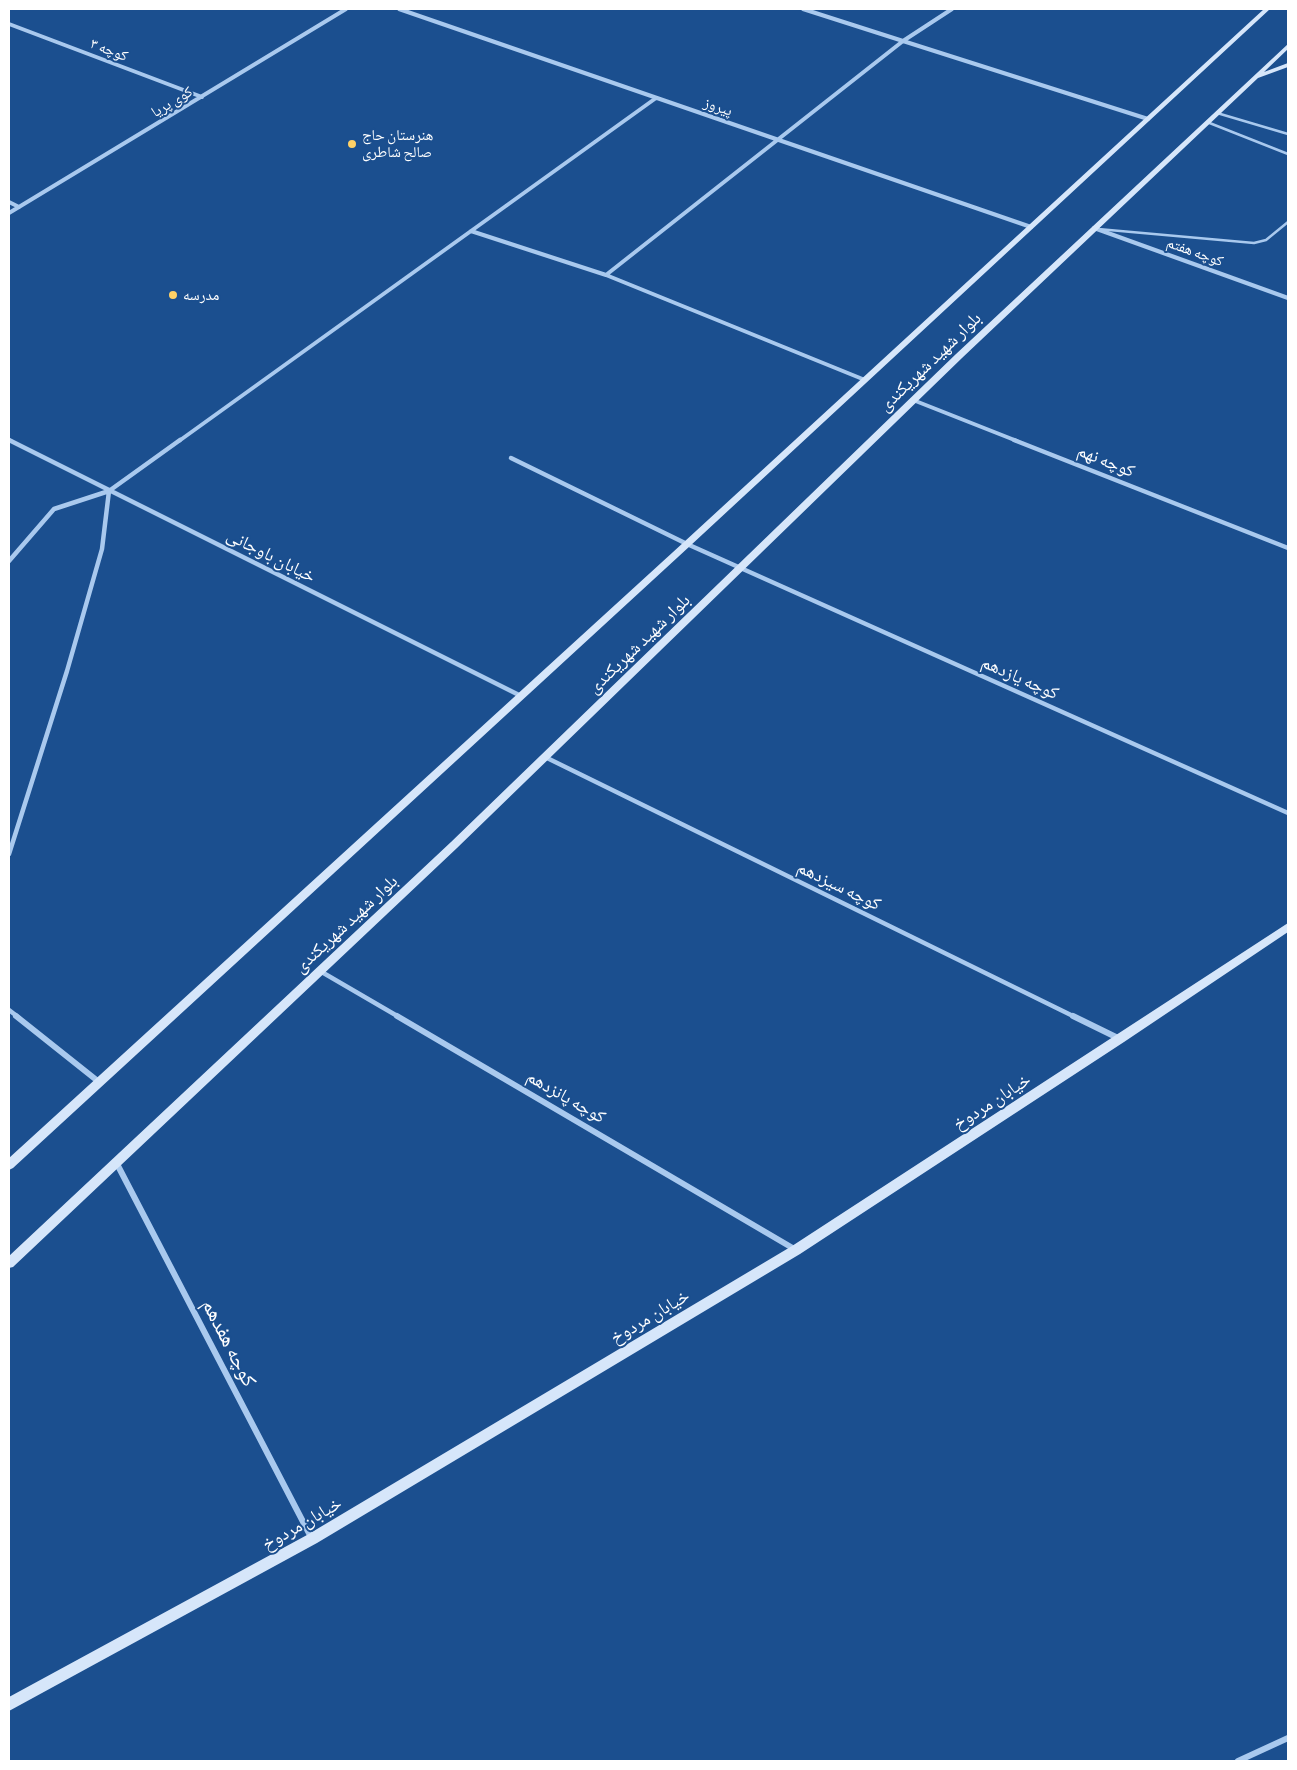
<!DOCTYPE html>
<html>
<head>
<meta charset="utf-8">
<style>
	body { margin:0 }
	#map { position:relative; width:1297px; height:1770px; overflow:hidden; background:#1b4f8f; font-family:"Alegreya Sans",sans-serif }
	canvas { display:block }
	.frame { position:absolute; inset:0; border:10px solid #fff; pointer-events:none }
</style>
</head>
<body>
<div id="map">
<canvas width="1297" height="1770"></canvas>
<div class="frame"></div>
</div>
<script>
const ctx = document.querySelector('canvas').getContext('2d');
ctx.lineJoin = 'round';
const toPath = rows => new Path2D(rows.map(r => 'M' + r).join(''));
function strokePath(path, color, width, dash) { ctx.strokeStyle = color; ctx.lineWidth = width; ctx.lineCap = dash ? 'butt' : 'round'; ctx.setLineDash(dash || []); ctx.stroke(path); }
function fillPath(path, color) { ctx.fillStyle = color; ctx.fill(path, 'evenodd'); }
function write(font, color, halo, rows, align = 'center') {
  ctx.font = font + ' "Alegreya Sans","Noto Naskh Arabic",sans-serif'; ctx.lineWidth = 4; ctx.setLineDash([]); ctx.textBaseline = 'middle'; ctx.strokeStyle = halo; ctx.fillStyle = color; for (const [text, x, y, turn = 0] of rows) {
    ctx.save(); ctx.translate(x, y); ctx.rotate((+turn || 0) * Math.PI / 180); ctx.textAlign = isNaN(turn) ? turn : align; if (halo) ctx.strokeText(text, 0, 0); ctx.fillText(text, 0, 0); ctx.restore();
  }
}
const lane = toPath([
	[1217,113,1288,134],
	[1207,122,1288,154],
	[1098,229,1254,243,1266,240,1288,222]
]);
const streetFar2 = toPath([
	[399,9,1031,227],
	[803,9,903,41,952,9],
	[9,24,202,97],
	[9,202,19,207],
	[9,213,346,9],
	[1094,228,1288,298],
	[471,231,606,275],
	[865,380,606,275,903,41,1148,119],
	[913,400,1017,441],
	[9,440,11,441],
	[179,441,656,98]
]);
const streetFar1 = toPath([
	[9,440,521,696],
	[1014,440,1288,548],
	[511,458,687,544,1288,813],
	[9,561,54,509,109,491,180,440],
	[545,757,1075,1017],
	[9,854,67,671,102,549,109,491],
	[320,971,399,1017],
	[9,1010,18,1017]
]);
const street = toPath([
	[16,1016,99,1082],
	[397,1016,796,1250],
	[1073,1016,1120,1039],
	[116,1162,312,1539],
	[1238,1761,1288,1738]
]);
const secondary = toPath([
	[1264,9,1270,9,690,546,13,1168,9,1170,9,1158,684,542,1264,9],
	[1288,44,1288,49,1264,72,1288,63,1288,67,1258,78,962,358,457,848,13,1267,9,1268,9,1256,451,842,956,354,1288,44],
	[1288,923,1288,932,1124,1042,800,1254,317,1543,9,1711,9,1697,307,1535,792,1246,1288,923]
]);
const markers = [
	[352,144,5,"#ffd166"],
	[173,295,5,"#ffd166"]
];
const farStreetnames = [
	["کوچه ۳",109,50,21],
	["کوی پریا",172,102,-31],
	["پیروز",718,107,19],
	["کوچه هفتم",1195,252,20]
];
const farPoinames = [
	["هنرستان حاج",362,135],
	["صالح شاطری",362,152],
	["مدرسه",183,295]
];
const streetNames = [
	["بلوار شهید شهریکندی",930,362,-44],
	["کوچه نهم",1106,461,22],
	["خیابان باوجانی",271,556,27],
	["بلوار شهید شهریکندی",639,644,-44],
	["کوچه یازدهم",1020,678,24],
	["کوچه سیزدهم",839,886,26],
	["بلوار شهید شهریکندی",346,924,-43],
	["کوچه پانزدهم",566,1097,30],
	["خیابان مردوخ",992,1102,-33],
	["خیابان مردوخ",650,1317,-31],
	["خیابان مردوخ",302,1524,-30]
];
const nearStreetnames = [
	["کوچه هفدهم",229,1343,63]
];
strokePath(lane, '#a9c9ee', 2.5);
strokePath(streetFar2, '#a9c9ee', 4);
strokePath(streetFar1, '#a9c9ee', 4.5);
strokePath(street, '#a9c9ee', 6);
fillPath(secondary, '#d6e6fa');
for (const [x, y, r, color] of markers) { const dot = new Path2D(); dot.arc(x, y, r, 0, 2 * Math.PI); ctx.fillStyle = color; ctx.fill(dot); strokePath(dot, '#1b4f8f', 2); }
write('15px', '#fff', '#1b4f8f', farStreetnames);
write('15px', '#fff', '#1b4f8f', farPoinames, 'left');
write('18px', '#fff', '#1b4f8f', streetNames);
write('21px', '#fff', '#1b4f8f', nearStreetnames);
</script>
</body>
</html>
